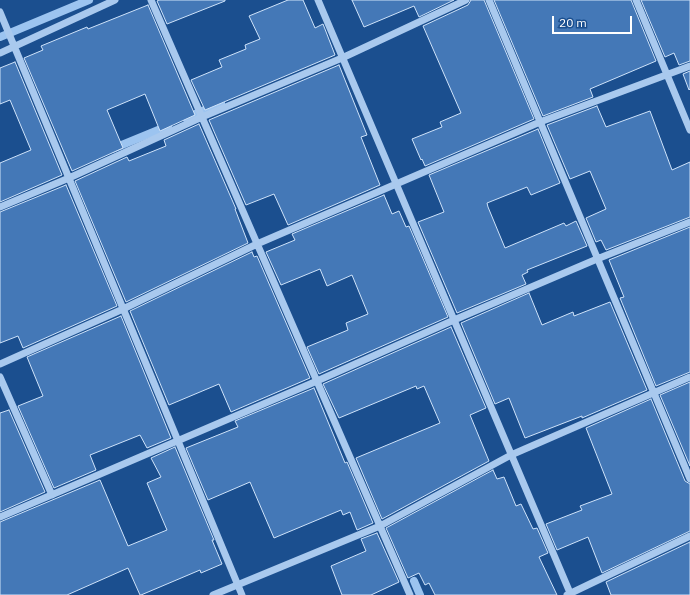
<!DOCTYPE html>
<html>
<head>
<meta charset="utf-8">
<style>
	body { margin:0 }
	#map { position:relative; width:690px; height:595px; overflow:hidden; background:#1b4f8f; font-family:"IBM Plex Sans",sans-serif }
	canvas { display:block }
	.scale { position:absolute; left:552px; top:16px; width:80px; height:18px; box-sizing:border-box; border:2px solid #fff; border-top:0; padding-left:5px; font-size:12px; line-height:14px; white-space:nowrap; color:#fff; -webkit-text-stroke:3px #1b4f8f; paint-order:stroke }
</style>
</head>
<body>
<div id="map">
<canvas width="690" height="595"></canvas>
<div class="scale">20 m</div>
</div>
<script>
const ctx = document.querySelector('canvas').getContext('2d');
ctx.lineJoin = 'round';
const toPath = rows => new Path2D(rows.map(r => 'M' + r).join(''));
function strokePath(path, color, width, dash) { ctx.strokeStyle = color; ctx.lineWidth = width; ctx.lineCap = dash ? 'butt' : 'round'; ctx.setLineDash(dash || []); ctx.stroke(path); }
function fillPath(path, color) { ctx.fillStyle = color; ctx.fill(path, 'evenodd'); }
const stream = toPath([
	[0,37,89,0],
	[186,118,221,103],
	[112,149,168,126],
	[414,581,420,595]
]);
const building = toPath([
	[159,0,225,0,225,1,167,24,157,1,159,0],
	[288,0,303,0,315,28,323,24,335,55,205,110,191,80,222,67,219,60,246,49,245,45,260,39,249,16,288,0],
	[352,0,454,0,419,17,414,6,364,27,352,0],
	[471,0,484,0,534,119,425,166,422,159,421,160,412,139,442,127,440,122,461,113,423,26,468,5,471,0],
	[494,0,631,0,656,61,590,89,593,97,543,116,494,0],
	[641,0,690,0,690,61,679,65,674,53,665,57,641,0],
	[148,5,195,115,160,131,145,94,107,110,123,148,72,171,24,58,43,50,41,46,87,27,88,29,148,5],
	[15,62,62,175,0,202,0,163,31,150,10,100,0,104,0,68,15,62],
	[339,65,367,135,361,137,380,185,288,225,274,194,246,205,209,120,339,65],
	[690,71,690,89,689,90,683,74,690,71],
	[597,106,606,127,650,111,672,170,690,162,690,217,606,250,601,240,596,242,586,218,606,209,590,171,570,179,547,125,597,106],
	[199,124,236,209,235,209,248,243,126,302,75,181,127,157,129,161,166,146,164,140,199,124],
	[538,129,560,183,531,195,527,187,487,203,488,207,505,248,564,223,566,226,576,221,587,246,527,270,528,272,522,275,526,284,457,313,418,222,444,212,429,175,538,129],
	[66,185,117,306,23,348,18,336,0,343,0,212,66,185],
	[384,195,392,214,399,211,406,227,409,226,448,317,319,374,307,347,348,330,346,323,368,314,352,275,327,286,320,269,281,285,266,252,295,240,292,234,384,195],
	[690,227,690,372,656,386,620,298,624,297,609,260,690,227],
	[252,252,254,257,257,256,310,378,231,412,219,384,169,405,130,311,252,252],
	[529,293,542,325,573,312,574,316,610,302,647,390,582,418,582,416,525,438,509,398,495,404,461,323,529,293],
	[121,316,171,438,147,448,140,435,90,455,96,470,54,488,18,406,43,396,27,357,121,316],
	[451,327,486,408,470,415,489,461,382,519,356,458,440,423,424,386,417,389,416,386,339,418,323,384,451,327],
	[690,382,690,466,660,395,690,382],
	[314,388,345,463,347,462,373,523,357,530,350,512,343,515,341,510,274,538,250,482,208,500,186,448,238,427,235,421,314,388],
	[651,399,685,481,690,484,690,531,602,573,588,537,557,550,546,524,582,510,580,506,612,494,586,428,651,399],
	[9,410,45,492,0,512,0,413,9,410],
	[175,447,214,540,212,540,222,564,201,573,200,570,141,595,140,595,128,568,67,595,0,595,0,522,100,480,128,546,167,530,147,483,161,477,151,458,175,447],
	[493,470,497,479,504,477,516,506,521,504,533,529,537,528,548,553,539,557,557,595,435,595,429,583,425,585,419,573,408,578,386,528,493,470],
	[377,533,399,582,371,595,342,595,331,566,366,551,361,539,377,533],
	[690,542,690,595,611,595,606,582,690,542]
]);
const minor = toPath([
	[151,0,410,595],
	[318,0,571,595],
	[489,0,690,479],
	[636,0,690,130],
	[0,12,242,595],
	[0,53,115,0],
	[0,207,69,178,202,117,342,58,466,0],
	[0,364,123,309,257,244,540,122,690,66],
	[0,377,52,495],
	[0,517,317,381,454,320,597,259,690,222],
	[213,595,380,526,511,455,690,377],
	[567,595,690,536]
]);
strokePath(stream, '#9cc4f0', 8);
fillPath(building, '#4478b7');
strokePath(building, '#cfe3fa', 1);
strokePath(minor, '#a9c9ee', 7);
</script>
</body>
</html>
